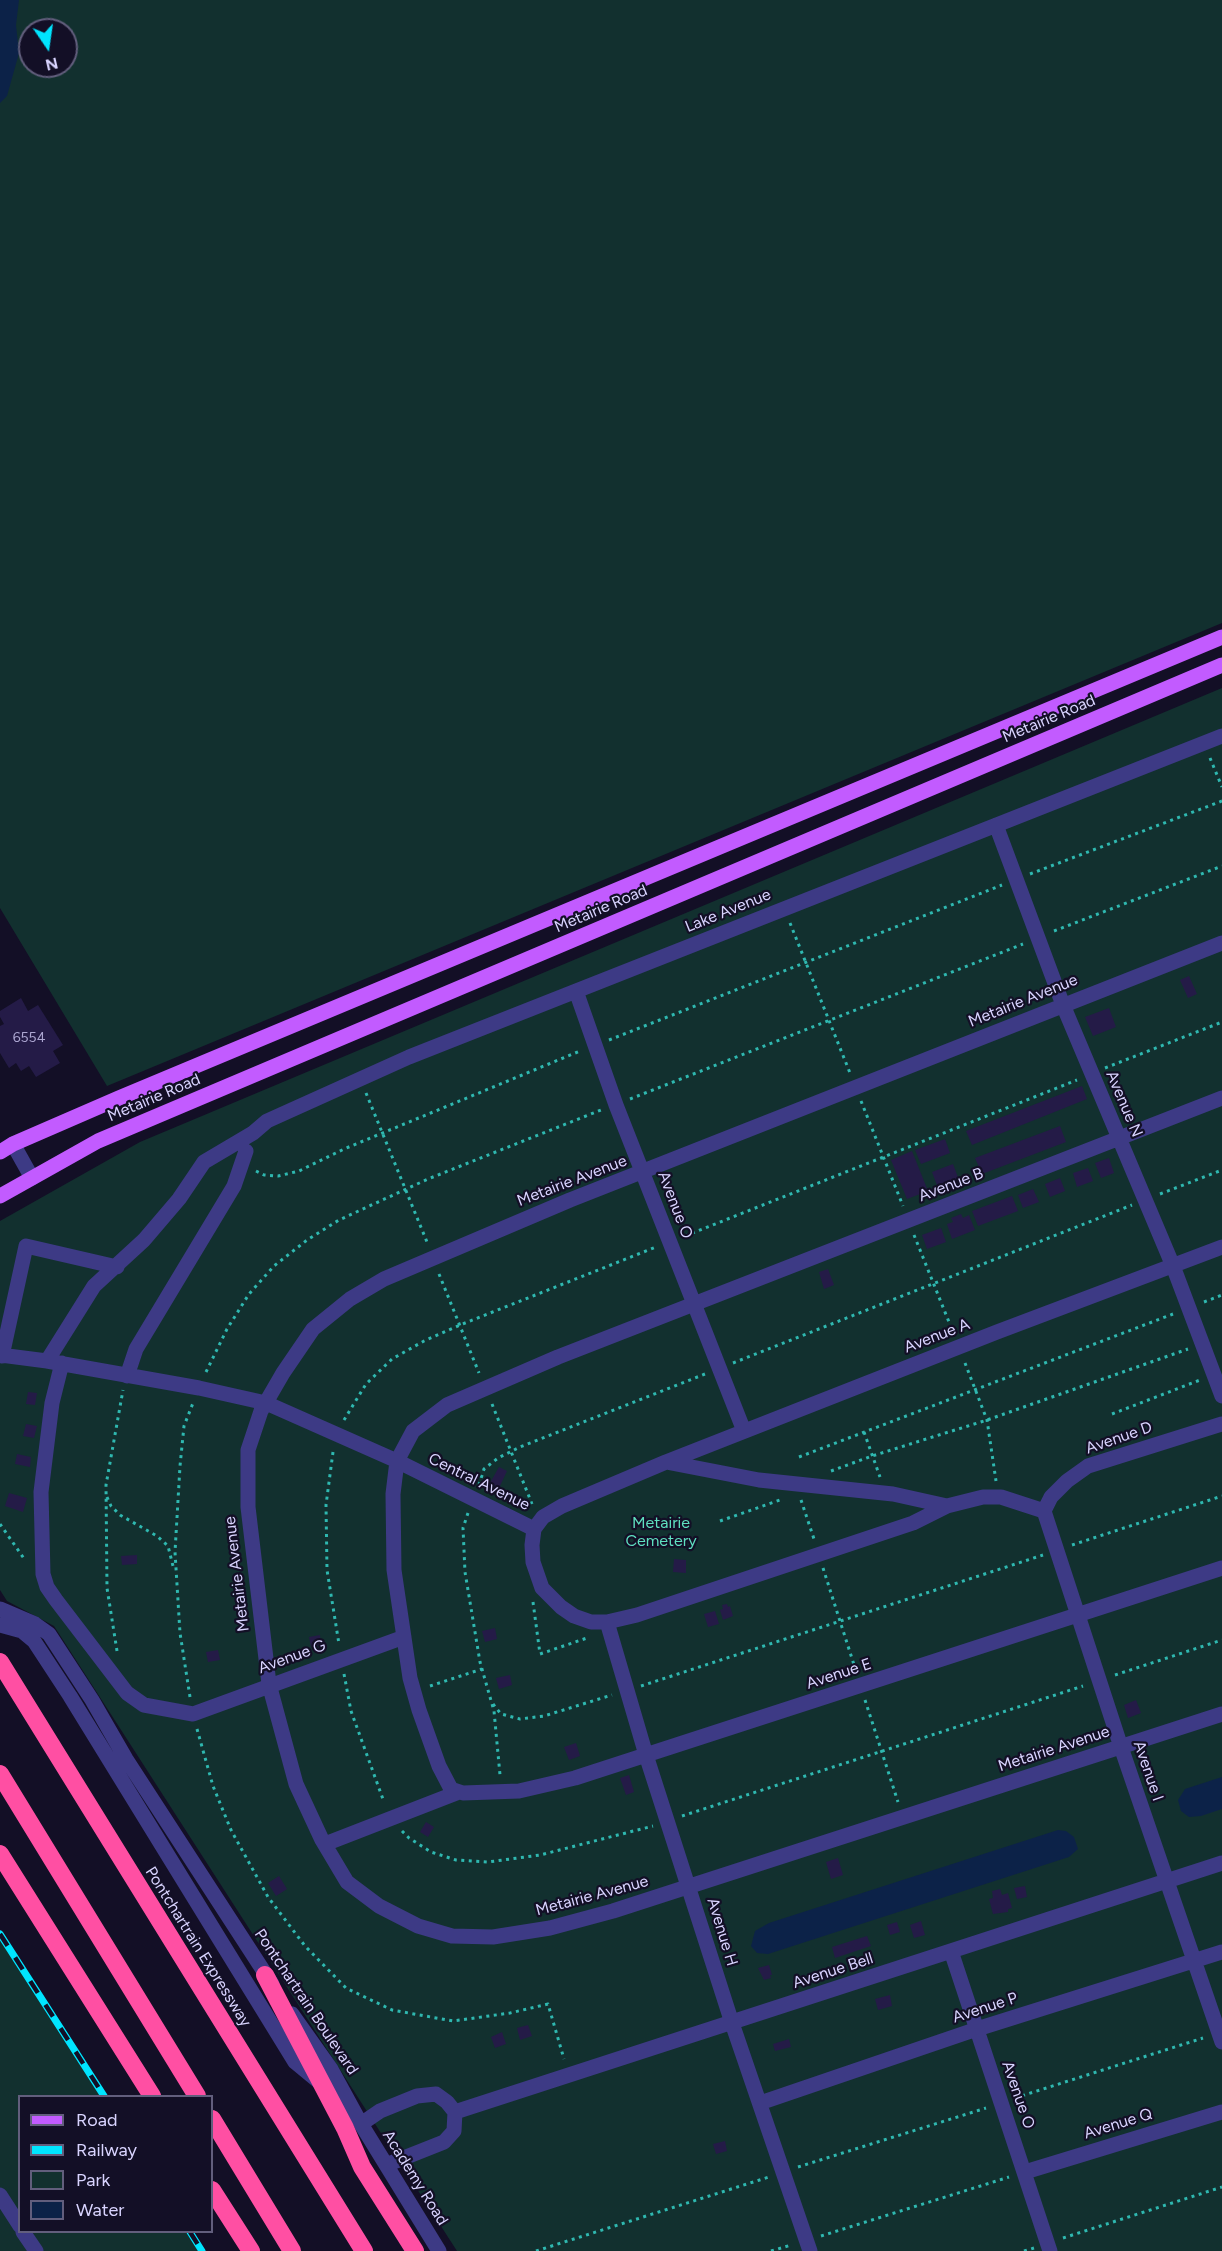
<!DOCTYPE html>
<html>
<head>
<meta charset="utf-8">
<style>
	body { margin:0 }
	#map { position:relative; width:1222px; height:2251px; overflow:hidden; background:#130f26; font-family:Figtree,sans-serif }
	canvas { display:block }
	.legend { position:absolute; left:18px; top:2095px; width:195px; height:138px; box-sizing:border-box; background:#130f26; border:2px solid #625e7d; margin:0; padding:8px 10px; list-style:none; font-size:18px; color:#d9d4ff }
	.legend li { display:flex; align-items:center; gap:12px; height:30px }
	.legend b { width:30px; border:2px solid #625e7d }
	.north { position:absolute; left:18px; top:18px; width:60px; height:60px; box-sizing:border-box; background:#130f26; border:2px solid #625e7d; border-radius:50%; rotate:167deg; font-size:16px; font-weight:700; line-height:24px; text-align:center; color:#d9d4ff }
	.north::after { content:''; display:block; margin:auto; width:21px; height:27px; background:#00e5ff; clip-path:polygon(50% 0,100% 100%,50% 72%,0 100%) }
</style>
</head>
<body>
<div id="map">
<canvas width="1222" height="2251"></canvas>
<ul class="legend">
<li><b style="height:8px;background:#c25bff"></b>Road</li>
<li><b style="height:8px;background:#00e5ff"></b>Railway</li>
<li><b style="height:16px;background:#12302f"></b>Park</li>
<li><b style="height:16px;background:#0c2248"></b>Water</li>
</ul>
<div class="north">N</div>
</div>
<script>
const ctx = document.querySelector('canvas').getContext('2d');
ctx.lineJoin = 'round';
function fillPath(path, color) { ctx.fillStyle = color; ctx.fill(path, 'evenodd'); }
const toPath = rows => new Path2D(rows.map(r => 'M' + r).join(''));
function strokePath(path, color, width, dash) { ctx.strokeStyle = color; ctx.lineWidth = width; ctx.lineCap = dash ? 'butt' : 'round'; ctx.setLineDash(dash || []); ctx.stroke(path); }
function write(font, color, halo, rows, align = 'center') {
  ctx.font = font + ' Figtree,sans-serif'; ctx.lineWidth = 4.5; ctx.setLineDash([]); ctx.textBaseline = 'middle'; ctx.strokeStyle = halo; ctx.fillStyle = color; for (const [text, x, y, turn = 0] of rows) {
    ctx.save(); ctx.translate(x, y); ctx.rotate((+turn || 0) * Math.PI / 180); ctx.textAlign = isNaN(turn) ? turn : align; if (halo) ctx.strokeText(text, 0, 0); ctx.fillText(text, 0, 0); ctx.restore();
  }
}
const green = toPath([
	[0,0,1222,0,1222,623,107,1086,0,908],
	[30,30,66,30,66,66,30,66],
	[1222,688,1222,2251,457,2251,54,1626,7,1601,0,1590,0,1221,140,1142],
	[0,1934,104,2096,20,2096,20,2232,190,2232,202,2251,0,2251]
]);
const water = toPath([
	[0,0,19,0,16,25,19,53,7,96,0,103],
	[1222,1777,1222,1809,1201,1816,1189,1817,1181,1811,1178,1800,1185,1789],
	[1058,1830,1066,1831,1074,1837,1078,1849,1069,1857,768,1954,757,1953,751,1946,755,1931,769,1923]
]);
const building = toPath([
	[1189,976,1197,994,1188,998,1180,980],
	[21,998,28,1011,38,1005,63,1045,53,1051,60,1063,36,1077,29,1066,21,1071,16,1063,9,1068,0,1053,0,1026,4,1024,0,1017,0,1011],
	[1109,1008,1116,1027,1093,1036,1085,1017],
	[1082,1086,1087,1099,972,1145,966,1131],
	[1060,1126,1066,1142,982,1174,975,1158],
	[945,1139,950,1153,921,1164,915,1150],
	[912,1151,928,1191,907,1199,891,1160],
	[1109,1158,1114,1173,1101,1178,1095,1163],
	[953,1164,959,1180,938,1188,932,1172],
	[1088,1168,1093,1181,1077,1187,1073,1173],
	[1060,1178,1065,1191,1050,1197,1045,1184],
	[1033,1189,1039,1202,1023,1208,1018,1195],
	[1012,1196,1018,1211,978,1226,972,1211],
	[961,1214,963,1218,969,1215,975,1230,952,1239,947,1224,953,1222,951,1218],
	[941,1228,946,1242,927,1249,922,1235],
	[828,1269,834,1285,824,1289,819,1272],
	[28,1392,37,1393,35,1405,26,1404],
	[26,1424,37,1426,34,1438,23,1436],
	[17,1454,31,1457,30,1467,15,1464],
	[499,1467,507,1471,499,1488,490,1483],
	[9,1493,27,1498,23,1512,5,1506],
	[137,1555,137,1564,122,1565,121,1556],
	[674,1559,686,1560,686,1573,673,1572],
	[727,1604,728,1607,730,1606,733,1616,723,1620,720,1610,723,1609,722,1605],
	[715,1611,719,1624,708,1627,704,1614],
	[495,1628,497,1639,485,1642,482,1631],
	[320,1635,321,1645,311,1647,309,1637],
	[218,1650,220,1660,208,1662,206,1652],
	[510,1675,512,1685,499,1689,496,1678],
	[1136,1700,1141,1713,1128,1718,1124,1705],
	[576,1743,580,1756,569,1760,564,1747],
	[629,1775,634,1792,626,1795,620,1778],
	[426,1822,434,1827,428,1837,420,1832],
	[838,1858,843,1875,831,1879,826,1862],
	[279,1876,287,1889,276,1896,268,1883],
	[1025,1886,1027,1897,1017,1899,1014,1888],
	[1000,1889,1002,1895,1008,1893,1012,1908,1008,1909,1008,1912,993,1914,989,1899,993,1898,992,1891],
	[921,1921,925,1935,914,1938,910,1925],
	[897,1922,900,1932,890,1935,887,1925],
	[867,1936,871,1946,835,1958,832,1947],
	[769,1965,772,1975,770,1975,771,1978,764,1980,758,1968],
	[890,1995,892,2006,878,2010,875,1999],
	[528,2025,532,2036,520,2040,517,2028],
	[502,2032,506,2044,495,2048,491,2037],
	[789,2039,791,2047,775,2051,773,2044],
	[725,2141,727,2151,716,2154,713,2144]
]);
const path = toPath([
	[1210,758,1222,787],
	[1030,874,1222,801],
	[790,923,850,1073],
	[1054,931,1222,866],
	[609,1040,1002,885],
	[1105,1068,1222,1022],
	[366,1093,427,1242],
	[630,1099,1023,944],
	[861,1101,903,1206],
	[256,1171,264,1175,278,1176,299,1171,344,1149,580,1051],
	[1160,1194,1222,1170],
	[914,1235,953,1332],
	[685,1236,1077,1080],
	[439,1274,479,1373],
	[1204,1302,1222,1295],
	[733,1363,1132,1205],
	[965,1363,987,1420,996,1481],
	[206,1372,227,1329,249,1294,274,1266,307,1240,339,1220,428,1179,601,1110],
	[492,1404,532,1504],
	[1112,1414,1200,1380],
	[344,1420,366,1384,392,1359,424,1341,460,1325,656,1247],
	[864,1432,880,1477],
	[333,1452,326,1505,327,1570,339,1644],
	[799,1457,1173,1314],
	[831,1471,872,1456,987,1420,1188,1349],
	[479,1485,484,1469,498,1458,520,1447,705,1374],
	[107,1497,111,1506,120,1515,157,1536,168,1546,174,1570],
	[801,1500,814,1539],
	[468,1513,463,1528,465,1572,480,1662,494,1711,500,1775],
	[720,1521,780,1500],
	[0,1524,25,1560],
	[1072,1545,1222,1496],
	[823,1568,856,1671],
	[533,1602,540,1654,587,1638],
	[117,1651,107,1588,106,1485,123,1390],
	[344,1674,351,1711,384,1802],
	[1115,1675,1222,1640],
	[430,1686,482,1669],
	[641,1686,1043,1555],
	[190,1697,180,1633,175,1552,180,1466,184,1426,193,1403],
	[865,1700,898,1802],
	[493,1704,501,1714,520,1719,544,1716,612,1695],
	[197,1729,213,1786,231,1830,268,1897,305,1946,346,1988,392,2010,453,2021,510,2013,548,2004,564,2059],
	[682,1816,1083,1686],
	[402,1831,409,1838,431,1852,456,1860,488,1862,540,1855,653,1826],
	[1015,2098,1203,2038],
	[798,2167,986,2108],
	[821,2236,1009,2177],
	[1063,2238,1222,2187],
	[536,2251,769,2177],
	[771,2251,791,2245],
	[1024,2251,1034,2248]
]);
const minor = toPath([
	[996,825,1063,1005,1173,1266,1222,1396],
	[1222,943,570,1200,384,1279,350,1299,313,1329,283,1373,261,1411,248,1450,248,1507,269,1684,296,1784,322,1840,347,1882,379,1906,418,1926,452,1936,493,1937,550,1928,613,1911,1222,1714],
	[576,991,616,1105,744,1431],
	[1222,1098,558,1357,447,1405,413,1431,397,1461,393,1494,394,1570,410,1678,419,1710,439,1766,451,1789,463,1793,519,1791,575,1778,1222,1568],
	[13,1144,32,1178],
	[0,1355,47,1361,199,1388,266,1403,397,1461,534,1529,543,1517,562,1506,666,1462,759,1480,893,1494,947,1506,983,1497,1001,1497,1044,1511],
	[2,1356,26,1246,117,1267],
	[47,1361,94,1286,144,1240,179,1199,204,1162,253,1133,267,1121,409,1057,1222,736],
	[62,1363,52,1403,41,1492,43,1574,47,1587,56,1600,127,1693,144,1705,193,1714,404,1637],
	[127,1376,136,1349,234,1186,246,1151],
	[666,1462,997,1332,1222,1247],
	[1044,1511,1121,1747,1222,2042],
	[1044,1511,1051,1497,1067,1481,1088,1466,1222,1424],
	[534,1529,532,1545,533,1562,542,1588,561,1607,574,1616,591,1622,607,1622,637,1615,913,1523,947,1506],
	[0,1609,35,1624,49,1634,92,1700,126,1759,272,1984],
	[607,1622,646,1755,732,2023,810,2251],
	[0,1625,22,1631,34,1641,70,1696,295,2062,318,2081],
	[325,1844,459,1792],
	[951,1951,1050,2251],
	[292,2014,331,2069,361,2124,439,2251],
	[760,2103,977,2029,1222,1952],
	[455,2112,1222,1863],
	[361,2124,380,2111,417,2096,436,2094,447,2102,455,2112,454,2131,444,2142,386,2165],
	[1025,2172,1222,2112],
	[0,2195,20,2226],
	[23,2232,36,2251]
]);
const major = toPath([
	[0,1152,13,1144,119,1098,1222,637],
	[0,1196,98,1141,1222,665]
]);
const highway = toPath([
	[0,1662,364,2251],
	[0,1774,197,2096],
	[0,1854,152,2096],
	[265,1975,345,2128,362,2167,415,2251],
	[212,2119,292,2251],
	[212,2190,251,2251]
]);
const rail = toPath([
	[0,1934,104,2096],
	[190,2232,202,2251]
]);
const numberNames = [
	["6554",29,1038]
];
const streetNames = [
	["Metairie Road",1049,719,-23],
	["Metairie Road",601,909,-23],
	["Lake Avenue",728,911,-22],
	["Metairie Avenue",1023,1001,-22],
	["Metairie Road",154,1098,-23],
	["Avenue N",1124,1104,67],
	["Metairie Avenue",572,1181,-21],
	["Avenue B",951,1185,-21],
	["Avenue O",675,1205,69],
	["Avenue A",937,1336,-21],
	["Avenue D",1119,1438,-19],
	["Central Avenue",479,1482,26],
	["Metairie Avenue",237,1574,-97],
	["Avenue G",292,1657,-20],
	["Avenue E",839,1674,-18],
	["Metairie Avenue",1054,1749,-18],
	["Avenue I",1148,1771,71],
	["Metairie Avenue",592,1896,-15],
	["Avenue H",722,1932,73],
	["Pontchartrain Expressway",198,1947,58],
	["Avenue Bell",833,1971,-18],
	["Pontchartrain Boulevard",306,2002,56],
	["Avenue P",985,2008,-18],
	["Avenue O",1018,2095,71],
	["Avenue Q",1118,2124,-17],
	["Academy Road",415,2178,58]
];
const parkNames = [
	["Metairie",661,1523],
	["Cemetery",661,1541]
];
fillPath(green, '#12302f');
fillPath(water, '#0c2248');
fillPath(building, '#241b47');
strokePath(path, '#2fb8b0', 3, [3, 4.5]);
strokePath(minor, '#3d3a85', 15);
strokePath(major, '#c25bff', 15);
strokePath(highway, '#ff4fa3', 18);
strokePath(rail, '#00e5ff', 7);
strokePath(rail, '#130f26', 4.5, [14]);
write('14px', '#aca6d1', null, numberNames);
write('16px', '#d9d4ff', '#130f26', streetNames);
write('16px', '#5fe0c0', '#130f26', parkNames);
</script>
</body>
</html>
